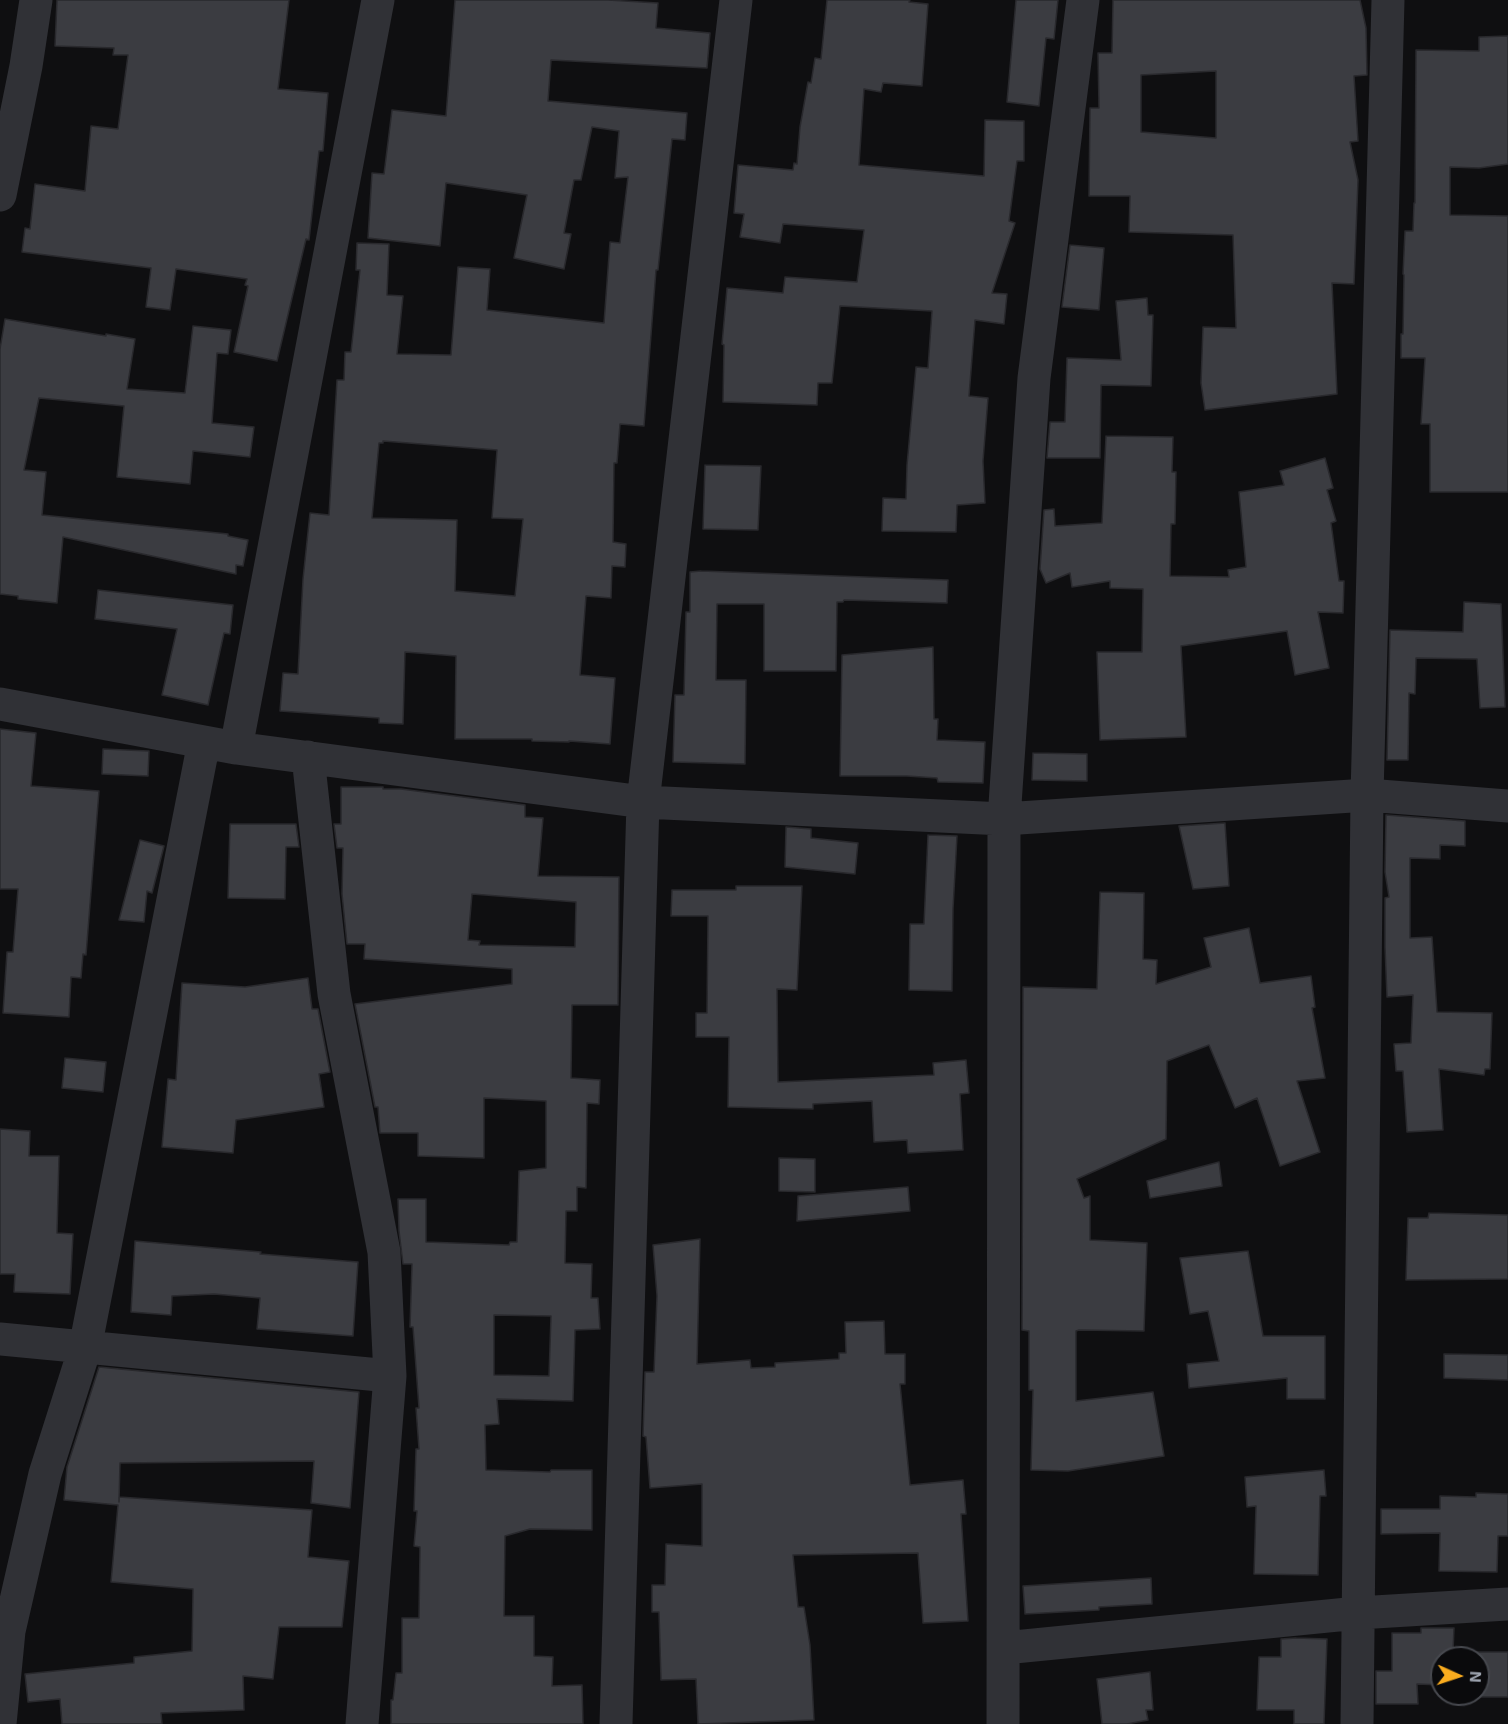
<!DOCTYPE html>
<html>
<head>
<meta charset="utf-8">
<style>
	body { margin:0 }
	#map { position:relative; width:1508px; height:1724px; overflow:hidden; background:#0f0f11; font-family:"Exo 2",sans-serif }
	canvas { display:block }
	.north { position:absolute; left:1430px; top:1646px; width:60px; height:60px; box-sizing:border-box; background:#0a0a0c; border:2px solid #46484e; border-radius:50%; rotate:93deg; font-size:16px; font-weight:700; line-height:24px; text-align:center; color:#9fa6b2 }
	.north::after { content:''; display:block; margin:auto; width:21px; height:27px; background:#faac1e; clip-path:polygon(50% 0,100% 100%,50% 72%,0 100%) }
</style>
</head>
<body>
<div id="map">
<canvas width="1508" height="1724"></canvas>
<div class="north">N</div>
</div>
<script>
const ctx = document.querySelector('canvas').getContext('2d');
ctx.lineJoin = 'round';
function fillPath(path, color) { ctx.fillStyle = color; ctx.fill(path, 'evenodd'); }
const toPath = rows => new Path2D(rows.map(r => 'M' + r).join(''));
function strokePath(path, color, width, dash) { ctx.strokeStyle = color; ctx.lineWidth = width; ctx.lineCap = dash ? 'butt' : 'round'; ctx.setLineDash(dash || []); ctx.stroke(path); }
const building = toPath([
	[57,0,289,0,278,89,328,93,323,151,319,151,309,240,306,239,277,361,234,352,248,286,245,285,247,279,176,269,170,310,146,307,151,268,22,252,25,228,30,229,35,184,85,191,91,126,118,129,128,55,113,55,114,48,55,46,57,0],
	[455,0,608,0,658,3,656,28,710,33,707,68,551,60,548,101,687,113,685,140,672,139,658,270,656,270,644,426,620,424,617,463,614,463,613,542,626,544,625,567,612,566,611,598,586,596,580,675,615,678,610,744,569,741,569,742,532,741,532,739,455,739,456,656,405,652,403,724,379,723,379,718,280,711,283,673,298,674,303,579,310,513,329,515,337,380,344,380,345,352,351,352,360,270,356,270,357,243,389,244,387,295,403,296,397,354,451,355,458,267,490,269,487,310,604,323,610,242,620,243,628,177,615,178,619,131,592,127,581,180,574,180,564,233,571,234,564,269,514,258,527,195,446,183,440,246,368,238,372,173,384,174,392,110,446,116,455,0],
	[383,441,497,450,492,518,523,519,515,596,455,591,457,520,372,518,379,443,383,443,383,441],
	[827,0,910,0,909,2,928,4,922,86,883,83,881,92,864,89,859,165,984,176,985,120,1024,121,1024,161,1017,161,1009,221,1015,223,992,293,1007,294,1004,324,975,320,969,396,988,398,983,461,985,503,957,505,956,532,882,531,883,498,906,499,907,465,916,367,928,368,932,311,840,306,832,383,818,383,817,405,723,402,724,345,722,344,727,288,783,293,785,277,857,282,864,230,783,224,780,243,740,237,744,214,734,213,738,165,793,170,794,163,797,164,800,127,808,82,811,83,815,58,821,59,827,0],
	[1016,0,1058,0,1054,39,1046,38,1039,106,1007,102,1016,0],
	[1113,0,1360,0,1366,28,1367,75,1354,76,1358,141,1350,142,1358,180,1354,284,1332,283,1337,394,1205,410,1201,383,1203,327,1236,328,1233,235,1129,232,1130,196,1089,196,1090,108,1099,108,1098,53,1112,53,1113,0],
	[1216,71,1216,138,1141,132,1141,75,1216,71],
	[1508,36,1508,164,1479,168,1450,167,1450,215,1508,216,1508,492,1430,492,1430,424,1421,424,1425,358,1401,358,1401,334,1403,334,1404,275,1403,274,1405,231,1413,231,1414,203,1415,203,1416,50,1479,51,1479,37,1508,36],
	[1070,245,1104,248,1099,310,1062,307,1070,245],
	[1147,298,1148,315,1153,315,1151,386,1101,385,1100,458,1047,458,1050,422,1065,422,1067,358,1121,360,1116,301,1147,298],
	[5,319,106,336,106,334,135,339,127,389,185,393,193,326,231,330,228,354,217,353,212,423,254,427,250,457,193,451,190,484,117,477,124,406,39,398,24,470,46,472,42,515,228,534,228,536,248,540,243,566,236,565,236,574,63,537,57,603,18,599,18,596,0,594,0,349,5,319],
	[1106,436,1173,437,1172,472,1176,472,1175,524,1171,524,1170,576,1229,577,1228,570,1246,567,1239,492,1284,485,1280,471,1325,458,1333,488,1327,490,1336,521,1331,523,1339,581,1344,581,1343,613,1318,612,1329,668,1295,675,1287,631,1181,646,1186,737,1100,740,1097,652,1142,652,1143,589,1110,588,1110,581,1072,587,1070,573,1046,583,1040,569,1044,510,1054,509,1055,526,1102,523,1106,436],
	[705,465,761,466,758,530,703,529,705,465],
	[701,571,948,580,947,603,844,600,843,602,837,602,836,671,764,671,764,604,717,604,716,680,746,680,745,764,673,762,675,695,684,695,686,612,690,612,690,572,701,571],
	[98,590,233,605,230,634,224,633,208,705,162,695,177,629,95,619,98,590],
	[1464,602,1501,604,1505,707,1480,708,1477,659,1416,658,1415,694,1409,693,1408,760,1387,760,1390,630,1463,632,1464,602],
	[933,647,934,719,938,719,937,740,985,742,983,783,938,782,937,778,907,776,840,776,842,655,933,647],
	[0,729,36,733,31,786,99,791,86,955,83,954,81,978,71,977,69,1017,3,1013,7,952,13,952,18,889,0,889,0,729],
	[103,749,149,751,148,776,102,774,103,749],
	[1033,753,1087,754,1087,781,1032,780,1033,753],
	[341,787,383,787,383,789,401,789,525,805,525,817,543,818,538,876,619,877,618,1005,572,1005,571,1078,600,1080,599,1104,587,1103,586,1188,577,1187,577,1211,566,1211,565,1263,592,1264,591,1298,598,1298,600,1329,575,1330,573,1401,497,1399,499,1424,485,1425,486,1470,550,1472,551,1470,592,1470,592,1530,530,1529,505,1536,504,1616,534,1616,534,1656,553,1657,552,1686,582,1685,583,1724,391,1724,391,1700,393,1700,396,1673,402,1673,402,1618,419,1618,420,1547,414,1546,417,1511,414,1511,416,1449,419,1449,416,1408,419,1408,413,1327,410,1327,412,1264,403,1264,399,1231,398,1199,426,1199,426,1242,509,1245,510,1242,517,1242,519,1171,546,1168,546,1101,484,1098,484,1158,418,1156,418,1133,380,1133,378,1107,375,1107,355,1004,512,984,512,969,364,959,365,944,347,944,342,894,343,848,337,848,334,824,341,824,341,787],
	[472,894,576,902,575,947,479,945,480,941,468,940,472,894],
	[494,1315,551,1316,549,1376,494,1375,494,1315],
	[1386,815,1465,821,1465,846,1440,845,1440,859,1410,858,1410,938,1432,937,1437,1012,1492,1013,1490,1069,1485,1069,1484,1075,1439,1069,1443,1130,1407,1132,1403,1071,1396,1071,1394,1044,1411,1043,1413,995,1387,997,1385,947,1385,898,1389,897,1385,872,1386,815],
	[1225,823,1229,886,1193,889,1179,826,1225,823],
	[230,824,296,824,299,847,286,847,285,899,228,898,230,824],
	[786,827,811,829,811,838,858,843,855,874,785,867,786,827],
	[928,835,957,836,953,909,952,991,909,990,910,924,924,924,928,835],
	[140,840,164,846,152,893,147,891,144,922,119,920,140,840],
	[736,886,802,886,797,990,777,989,778,1082,934,1075,933,1063,966,1060,969,1093,960,1094,963,1150,908,1153,907,1140,874,1142,872,1101,813,1104,813,1109,728,1107,729,1037,696,1037,696,1013,707,1013,708,916,671,916,672,890,736,890,736,886],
	[1100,892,1144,893,1143,959,1157,960,1156,984,1211,967,1204,938,1249,928,1260,983,1311,976,1315,1007,1312,1008,1325,1078,1297,1081,1320,1152,1280,1166,1257,1098,1235,1108,1209,1045,1167,1061,1166,1139,1077,1179,1084,1198,1090,1196,1090,1240,1147,1243,1144,1331,1079,1330,1076,1331,1076,1401,1153,1392,1164,1456,1068,1471,1031,1470,1033,1390,1029,1390,1029,1331,1022,1330,1023,987,1097,989,1100,892],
	[308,978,312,1009,318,1009,330,1072,319,1074,324,1107,236,1120,233,1153,162,1147,168,1079,176,1080,182,983,245,987,308,978],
	[65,1058,106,1062,103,1092,62,1088,65,1058],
	[0,1129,30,1131,29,1156,59,1156,57,1233,73,1234,70,1294,14,1292,15,1274,0,1274,0,1129],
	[779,1158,815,1159,815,1192,779,1191,779,1158],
	[1219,1162,1222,1186,1150,1198,1147,1181,1219,1162],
	[908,1187,910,1211,797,1221,798,1196,908,1187],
	[1429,1213,1508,1215,1508,1279,1406,1280,1408,1218,1428,1218,1429,1213],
	[700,1239,697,1364,750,1360,751,1368,775,1367,775,1363,839,1359,839,1353,846,1353,845,1322,884,1321,885,1354,905,1354,905,1384,900,1384,910,1485,963,1480,966,1514,961,1514,968,1621,923,1623,918,1553,793,1555,798,1607,804,1607,810,1645,814,1720,698,1724,696,1679,661,1680,659,1612,652,1612,652,1585,665,1585,666,1544,702,1546,702,1484,650,1488,646,1437,643,1436,645,1372,654,1372,657,1296,653,1245,700,1239],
	[135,1241,261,1252,260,1254,358,1262,353,1336,257,1329,260,1298,214,1294,172,1296,171,1315,131,1312,135,1241],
	[1248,1251,1263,1336,1325,1336,1325,1399,1287,1399,1287,1378,1189,1388,1187,1364,1219,1361,1208,1311,1190,1314,1180,1258,1248,1251],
	[1444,1354,1508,1355,1508,1380,1444,1378,1444,1354],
	[99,1367,359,1392,350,1508,311,1503,314,1461,120,1463,119,1502,119,1497,312,1510,308,1557,349,1561,342,1627,279,1627,273,1679,243,1676,244,1710,161,1713,162,1724,62,1724,60,1699,28,1702,25,1674,134,1663,134,1657,192,1651,193,1589,111,1582,118,1505,64,1500,67,1467,99,1367],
	[1324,1470,1326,1496,1320,1496,1318,1575,1254,1574,1256,1506,1247,1507,1245,1477,1324,1470],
	[1476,1493,1508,1494,1508,1536,1498,1536,1497,1572,1439,1571,1440,1533,1381,1534,1381,1509,1440,1509,1440,1496,1476,1497,1476,1493],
	[1151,1578,1152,1604,1099,1607,1099,1610,1025,1614,1023,1586,1151,1578],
	[1421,1628,1454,1628,1453,1652,1508,1652,1508,1697,1479,1697,1478,1658,1442,1658,1442,1685,1417,1684,1418,1704,1376,1704,1376,1671,1392,1671,1392,1633,1421,1633,1421,1628],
	[1296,1638,1327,1639,1324,1724,1294,1724,1294,1710,1257,1710,1259,1657,1281,1657,1281,1639,1296,1638],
	[1150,1672,1153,1710,1146,1710,1148,1720,1127,1724,1102,1724,1097,1679,1150,1672]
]);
const street = toPath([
	[0,195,26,66,36,0],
	[0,704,236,748,643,802,1004,819,1367,795,1508,806],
	[236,748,378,0],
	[308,757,334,994,384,1252,390,1376,362,1724],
	[0,1339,390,1376],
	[1004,1648,1358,1613,1508,1604],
	[0,1724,9,1631,45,1474,85,1348,204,742],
	[616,1724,643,802,736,0],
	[1003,1724,1004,819,1034,378,1083,0],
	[1357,1724,1367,795,1388,0]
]);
fillPath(building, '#3b3c41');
strokePath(building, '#29292d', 1.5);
strokePath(street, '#303136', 33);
</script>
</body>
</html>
